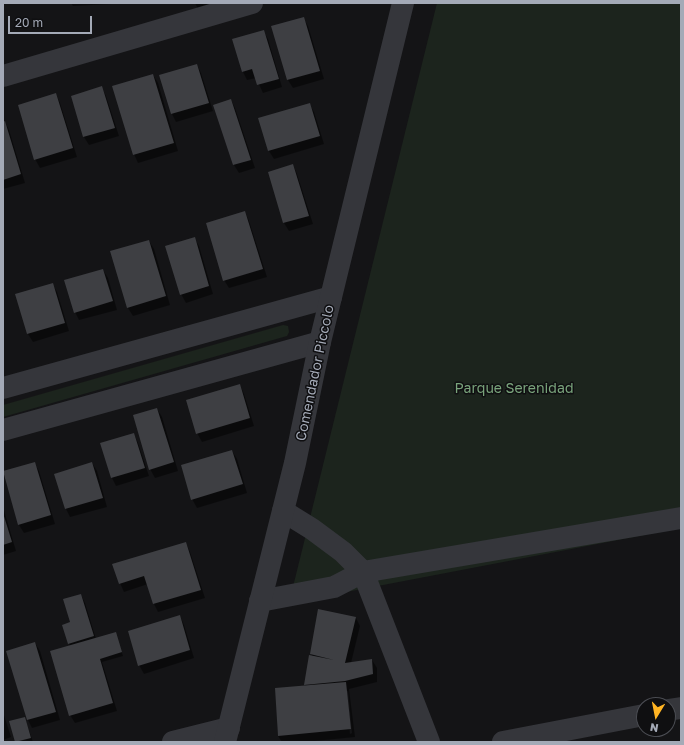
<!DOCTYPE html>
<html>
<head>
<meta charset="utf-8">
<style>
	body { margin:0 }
	#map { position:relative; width:684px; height:745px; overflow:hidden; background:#141416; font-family:"Golos Text",sans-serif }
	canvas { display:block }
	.frame { position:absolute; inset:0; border:4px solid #a4aab7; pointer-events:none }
	.north { position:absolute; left:636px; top:697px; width:40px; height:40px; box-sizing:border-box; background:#0f0f11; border:1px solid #4b4d53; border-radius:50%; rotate:190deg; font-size:11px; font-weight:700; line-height:16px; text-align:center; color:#a4aab7 }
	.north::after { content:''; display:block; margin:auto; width:14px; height:18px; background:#ffb423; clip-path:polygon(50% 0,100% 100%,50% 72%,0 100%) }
	.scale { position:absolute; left:8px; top:16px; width:84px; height:18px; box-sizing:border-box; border:2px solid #a4aab7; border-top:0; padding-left:5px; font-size:12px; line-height:14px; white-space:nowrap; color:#a4aab7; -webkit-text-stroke:3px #0f0f11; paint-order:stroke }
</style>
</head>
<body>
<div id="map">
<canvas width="684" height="745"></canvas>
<div class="frame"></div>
<div class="north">N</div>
<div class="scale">20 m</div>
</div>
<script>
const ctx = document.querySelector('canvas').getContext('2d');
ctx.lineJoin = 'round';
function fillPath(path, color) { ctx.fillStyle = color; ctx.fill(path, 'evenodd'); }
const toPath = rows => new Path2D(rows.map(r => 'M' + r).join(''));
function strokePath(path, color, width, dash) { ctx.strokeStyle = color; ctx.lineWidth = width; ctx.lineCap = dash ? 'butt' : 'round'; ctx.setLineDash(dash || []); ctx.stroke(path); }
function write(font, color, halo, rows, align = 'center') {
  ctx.font = font + ' "Golos Text",sans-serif'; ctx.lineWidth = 3; ctx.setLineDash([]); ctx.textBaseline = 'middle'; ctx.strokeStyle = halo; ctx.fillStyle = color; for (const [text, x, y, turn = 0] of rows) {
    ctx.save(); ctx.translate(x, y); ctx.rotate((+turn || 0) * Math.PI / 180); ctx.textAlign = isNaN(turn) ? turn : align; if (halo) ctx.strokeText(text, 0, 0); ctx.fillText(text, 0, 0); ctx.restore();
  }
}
const green = toPath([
	[437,3,681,3,681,528,289,603],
	[283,325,288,326,289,332,287,336,3,417,3,405]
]);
const shadow = toPath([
	[71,3,131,3,73,6],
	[195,3,234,3,200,13],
	[303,18,308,26,324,79,293,88,288,80,272,27],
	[263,31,268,39,282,87,263,93,256,78,247,80,243,72,233,40],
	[197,65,201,73,213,111,176,122,172,114],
	[153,75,158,83,178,151,138,163,134,154],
	[102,88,106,96,119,136,89,145,84,137],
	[56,94,60,103,77,157,40,168,35,159],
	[231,100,235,108,255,168,239,173,234,165],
	[309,104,314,112,324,144,274,159,269,151,259,119],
	[5,122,9,130,25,183,3,189,3,123],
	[293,165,297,174,313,224,289,231,284,223],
	[245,212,249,221,267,277,229,288,224,280],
	[194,238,199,246,213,294,186,303,181,294],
	[149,241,154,249,170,305,133,316,128,308],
	[103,270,108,278,117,310,79,320,75,312],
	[52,284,57,292,69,331,33,342,28,334],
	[240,385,244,394,254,426,202,442,197,433],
	[157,409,162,417,178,471,155,478,150,469],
	[134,434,138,443,149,476,116,486,112,478],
	[232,451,237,459,247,493,197,508,192,499],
	[34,463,39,471,55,524,24,533,19,525,3,472],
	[92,463,97,471,107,507,70,517,66,509,55,474],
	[3,507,16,551,3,555],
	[186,543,190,552,205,598,158,612,154,604,148,584,124,592,120,583],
	[81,595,85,603,96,639,115,633,123,656,102,662,117,711,75,723,70,715,70,646,69,644,71,623],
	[180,616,184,625,194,658,144,674,139,665],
	[356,618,360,626,351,663,372,660,377,668,377,682,349,689,355,737,305,742,282,742,278,736,276,689,306,687,305,685,312,656,311,653],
	[346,691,348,691,352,733,350,734],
	[35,643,40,651,60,720,32,728,28,720,7,651],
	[3,712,11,737,3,740],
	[24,718,26,722,33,742,16,742,10,722]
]);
const building = toPath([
	[304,17,320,71,287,80,271,26],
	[264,30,279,79,257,85,252,69,242,72,232,39],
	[197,64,209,103,171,114,159,75],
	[153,74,174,143,133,155,112,86],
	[102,86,115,128,83,137,71,96],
	[56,93,73,148,34,160,18,105],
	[231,99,251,160,233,165,213,105],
	[310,103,320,136,268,151,258,118],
	[5,121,21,174,3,180,3,122],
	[293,164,309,216,283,223,268,172],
	[245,211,263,269,223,281,206,223],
	[195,237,209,286,180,295,165,246],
	[149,240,166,296,127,308,110,251],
	[103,269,113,301,74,313,64,280],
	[53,283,65,323,27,334,15,294],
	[240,384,250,418,196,434,186,400],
	[157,408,174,462,149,470,133,415],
	[134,433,145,468,111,478,100,443],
	[232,450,243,484,191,500,181,465],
	[35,462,51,515,18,525,3,471],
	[92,462,103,498,65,509,54,474],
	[3,513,12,542,3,545],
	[186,542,201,590,153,604,144,576,119,584,112,564],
	[81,594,94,636,68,644,62,625,70,622,63,599],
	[318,609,356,617,345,663,372,659,373,674,345,681,304,685,309,655,334,660,310,654],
	[180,615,190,650,138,666,128,631],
	[116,632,122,652,100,659,113,703,69,716,50,651],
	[35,642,56,712,27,720,6,651],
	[346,682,351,729,278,736,275,688],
	[25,717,31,738,15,742,9,721]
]);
const minor = toPath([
	[3,76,252,3],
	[3,388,331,297],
	[3,430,320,342],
	[283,511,312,529,343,552,363,572,429,742],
	[260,601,334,587,363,572,681,518],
	[668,710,681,708],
	[173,742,229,728],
	[503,742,644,715]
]);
const tertiary = toPath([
	[225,742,295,463,320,342,403,3]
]);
const streetNames = [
	["Comendador Piccolo",315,373,-78]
];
const parkNames = [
	["Parque Serenidad",514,389]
];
fillPath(green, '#1c241d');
fillPath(shadow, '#0007');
fillPath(building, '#3e3f43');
strokePath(minor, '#35363b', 22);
strokePath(tertiary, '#35363b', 22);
write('14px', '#a4aab7', '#0f0f11', streetNames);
write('14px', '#7aa47c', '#0f0f11', parkNames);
</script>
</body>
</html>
